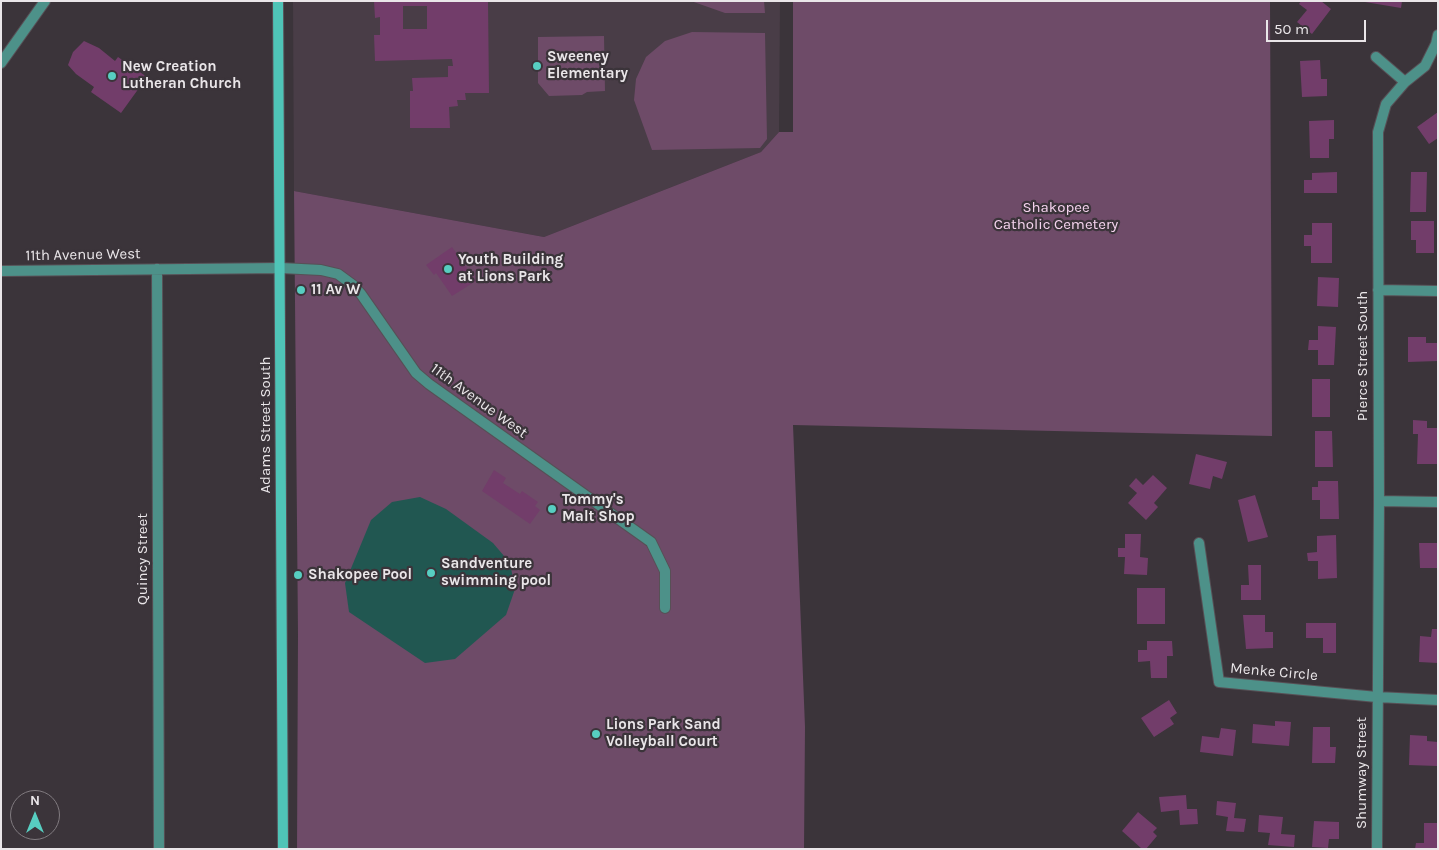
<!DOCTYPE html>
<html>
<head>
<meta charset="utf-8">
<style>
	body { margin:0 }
	#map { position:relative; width:1439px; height:850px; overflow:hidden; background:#3b343a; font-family:Karla,sans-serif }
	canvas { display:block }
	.frame { position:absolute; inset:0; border:2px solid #eae6e9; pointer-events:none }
	.north { position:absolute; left:10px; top:790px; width:50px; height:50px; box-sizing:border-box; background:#3b343a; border:1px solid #817b80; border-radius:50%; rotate:0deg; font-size:14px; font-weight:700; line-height:20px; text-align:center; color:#eae6e9 }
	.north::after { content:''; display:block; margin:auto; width:18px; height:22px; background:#57cec1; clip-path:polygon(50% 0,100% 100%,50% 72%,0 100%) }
	.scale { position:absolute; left:1266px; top:20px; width:100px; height:22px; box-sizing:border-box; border:2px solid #eae6e9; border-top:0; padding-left:6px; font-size:15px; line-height:18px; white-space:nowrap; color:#eae6e9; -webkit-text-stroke:4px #3b343a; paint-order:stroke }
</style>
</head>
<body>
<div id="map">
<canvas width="1439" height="850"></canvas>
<div class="frame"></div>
<div class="north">N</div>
<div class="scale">50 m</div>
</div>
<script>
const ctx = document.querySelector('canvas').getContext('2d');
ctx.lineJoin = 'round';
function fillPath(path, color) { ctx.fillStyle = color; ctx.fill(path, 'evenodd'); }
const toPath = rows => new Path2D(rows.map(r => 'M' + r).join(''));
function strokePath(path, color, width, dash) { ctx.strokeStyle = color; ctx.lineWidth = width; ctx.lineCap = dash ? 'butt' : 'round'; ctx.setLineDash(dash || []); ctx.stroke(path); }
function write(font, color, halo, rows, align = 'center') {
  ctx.font = font + ' Karla,sans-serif'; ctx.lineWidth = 4.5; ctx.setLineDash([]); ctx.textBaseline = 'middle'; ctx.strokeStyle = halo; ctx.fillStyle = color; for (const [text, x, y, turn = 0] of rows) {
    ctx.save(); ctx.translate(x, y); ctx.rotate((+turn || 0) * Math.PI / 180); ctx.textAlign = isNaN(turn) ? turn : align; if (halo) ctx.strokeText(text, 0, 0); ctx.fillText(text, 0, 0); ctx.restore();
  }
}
const built = toPath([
	[293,1,780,1,779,132,761,152,544,237,294,191]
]);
const green = toPath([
	[691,1,764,1,765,13,725,13],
	[793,1,1270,1,1272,436,793,425,805,727,804,849,297,849,298,635,294,191,544,237,761,152,779,132,793,132],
	[692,32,765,33,767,139,760,148,652,150,634,100,636,79,646,57,665,41],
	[604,36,605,91,587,92,582,95,549,96,538,83,538,37]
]);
const water = toPath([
	[420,497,446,509,493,543,510,563,515,589,506,615,455,659,425,663,349,612,345,583,371,520,392,502]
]);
const building = toPath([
	[374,1,488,1,489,93,465,93,466,100,457,100,458,106,449,107,450,128,410,128,410,91,413,91,412,78,448,77,448,66,453,66,452,59,375,61,374,35,380,35,380,17,375,18],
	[403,6,427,6,427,29,403,29],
	[1301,1,1321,1,1331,9,1312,34,1297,22,1307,10,1299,4],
	[1359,1,1402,1,1401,8],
	[84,41,99,48,115,61,118,57,147,77,121,113,91,92,94,87,76,74,68,65,73,52],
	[1320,60,1321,79,1327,79,1327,96,1302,97,1300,61],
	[1438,112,1438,138,1429,144,1417,127],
	[1334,120,1334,139,1329,139,1329,158,1310,158,1309,121],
	[1337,172,1337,193,1304,193,1304,180,1312,180,1312,173],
	[1411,172,1427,172,1426,212,1410,212],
	[1411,221,1434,221,1434,253,1416,253,1416,240,1411,240],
	[1312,223,1332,223,1332,263,1311,263,1311,246,1304,246,1304,235,1312,235],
	[452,247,476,281,452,296,436,273,434,275,426,265],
	[1318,277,1339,278,1338,307,1317,306],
	[1318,326,1336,327,1334,365,1318,365,1318,350,1308,350,1309,340,1318,340],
	[1408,337,1426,337,1426,343,1438,343,1438,361,1408,362],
	[1312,379,1330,379,1330,417,1312,417],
	[1413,420,1427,421,1427,428,1438,428,1438,464,1417,464,1418,434,1413,434],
	[1315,431,1332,431,1333,467,1315,467],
	[1196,454,1227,462,1222,479,1213,476,1210,489,1189,484],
	[494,470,506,478,503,483,520,494,522,491,538,502,535,506,540,510,530,524,482,491],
	[1153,475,1167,488,1154,503,1158,507,1146,520,1128,503,1137,493,1129,486,1136,478,1143,485],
	[1318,481,1338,481,1339,519,1320,519,1320,500,1312,500,1312,487,1318,487],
	[1255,495,1268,537,1248,542,1238,500],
	[1125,534,1141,534,1140,557,1148,558,1147,575,1124,574,1125,557,1118,557,1118,548,1125,548],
	[1336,535,1337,578,1318,579,1318,561,1308,561,1307,553,1317,552,1317,536],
	[1419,543,1438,543,1438,568,1420,568],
	[1248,565,1261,565,1261,600,1241,600,1241,585,1249,585],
	[1137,588,1165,588,1165,624,1137,624],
	[1243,615,1265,615,1265,632,1273,632,1273,648,1246,649],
	[1306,623,1336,623,1336,653,1323,653,1323,638,1306,638],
	[1432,629,1438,629,1438,663,1419,662,1420,636,1431,637],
	[1147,641,1172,641,1173,656,1167,656,1167,678,1151,678,1150,661,1138,662,1138,650,1147,650],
	[1169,700,1177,713,1170,718,1174,724,1154,737,1141,718],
	[1275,721,1291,722,1289,746,1252,743,1253,724,1275,726],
	[1313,727,1330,727,1330,747,1336,747,1335,763,1312,763],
	[1221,728,1236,730,1233,756,1200,752,1202,736,1219,738],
	[1410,735,1427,736,1427,741,1438,742,1437,766,1409,765],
	[1186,795,1187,809,1197,809,1198,824,1180,825,1179,810,1161,812,1159,797],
	[1217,801,1236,803,1234,818,1246,819,1244,832,1226,831,1228,817,1216,815],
	[1138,812,1157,828,1153,832,1157,836,1146,849,1142,849,1122,831],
	[1259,815,1283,817,1281,834,1295,835,1294,847,1268,845,1270,833,1258,832],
	[1314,821,1339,822,1339,839,1329,839,1328,848,1312,847],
	[1424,823,1438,823,1438,849,1415,849,1416,843,1424,843]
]);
const street = toPath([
	[1376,57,1405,82],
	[1,63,45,1],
	[157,269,159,849],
	[1,271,281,268,321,270,338,274,353,285,361,294,416,373,429,384,651,542,665,571,665,608],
	[1378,290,1438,291],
	[1379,501,1438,502],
	[1199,543,1219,682,1377,697,1438,700],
	[1377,849,1379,501,1378,132,1386,104,1405,82,1425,66,1436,44,1438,35]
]);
const secondary = toPath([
	[278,1,283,849]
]);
const markers = [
	[537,66,5,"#57cec1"],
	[112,76,5,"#57cec1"],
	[448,269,5,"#57cec1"],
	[301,290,5,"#57cec1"],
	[552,509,5,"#57cec1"],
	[431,573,5,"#57cec1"],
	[298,575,5,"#57cec1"],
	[596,734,5,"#57cec1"]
];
const poiNames = [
	["Sweeney",547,57],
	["Elementary",547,74],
	["New Creation",122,67],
	["Lutheran Church",122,84],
	["Youth Building",458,260],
	["at Lions Park",458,277],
	["11 Av W",311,290],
	["Tommy's",562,500],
	["Malt Shop",562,517],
	["Sandventure",441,564],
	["swimming pool",441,581],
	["Shakopee Pool",308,575],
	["Lions Park Sand",606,725],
	["Volleyball Court",606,742]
];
const parkNames = [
	["Shakopee",1056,208],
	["Catholic Cemetery",1056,225]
];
const streetNames = [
	["11th Avenue West",83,255,-1],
	["Pierce Street South",1363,356,-90],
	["11th Avenue West",479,401,36],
	["Adams Street South",266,425,-90],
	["Quincy Street",143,559,-90],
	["Menke Circle",1274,672,5],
	["Shumway Street",1362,773,-90]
];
fillPath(built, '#493d47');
fillPath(green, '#6e4b68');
fillPath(water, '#215751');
fillPath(building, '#723d6a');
strokePath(street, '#575056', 12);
strokePath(secondary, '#575056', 12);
strokePath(street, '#4d9189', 10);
strokePath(secondary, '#4fc4b7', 10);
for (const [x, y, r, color] of markers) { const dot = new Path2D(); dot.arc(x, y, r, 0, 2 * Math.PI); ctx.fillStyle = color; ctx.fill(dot); strokePath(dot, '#3b343a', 2); }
write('bold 15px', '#eae6e9', '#3b343a', poiNames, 'left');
write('15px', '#f6d4ef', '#3b343a', parkNames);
write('15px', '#eae6e9', '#3b343a', streetNames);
</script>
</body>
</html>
